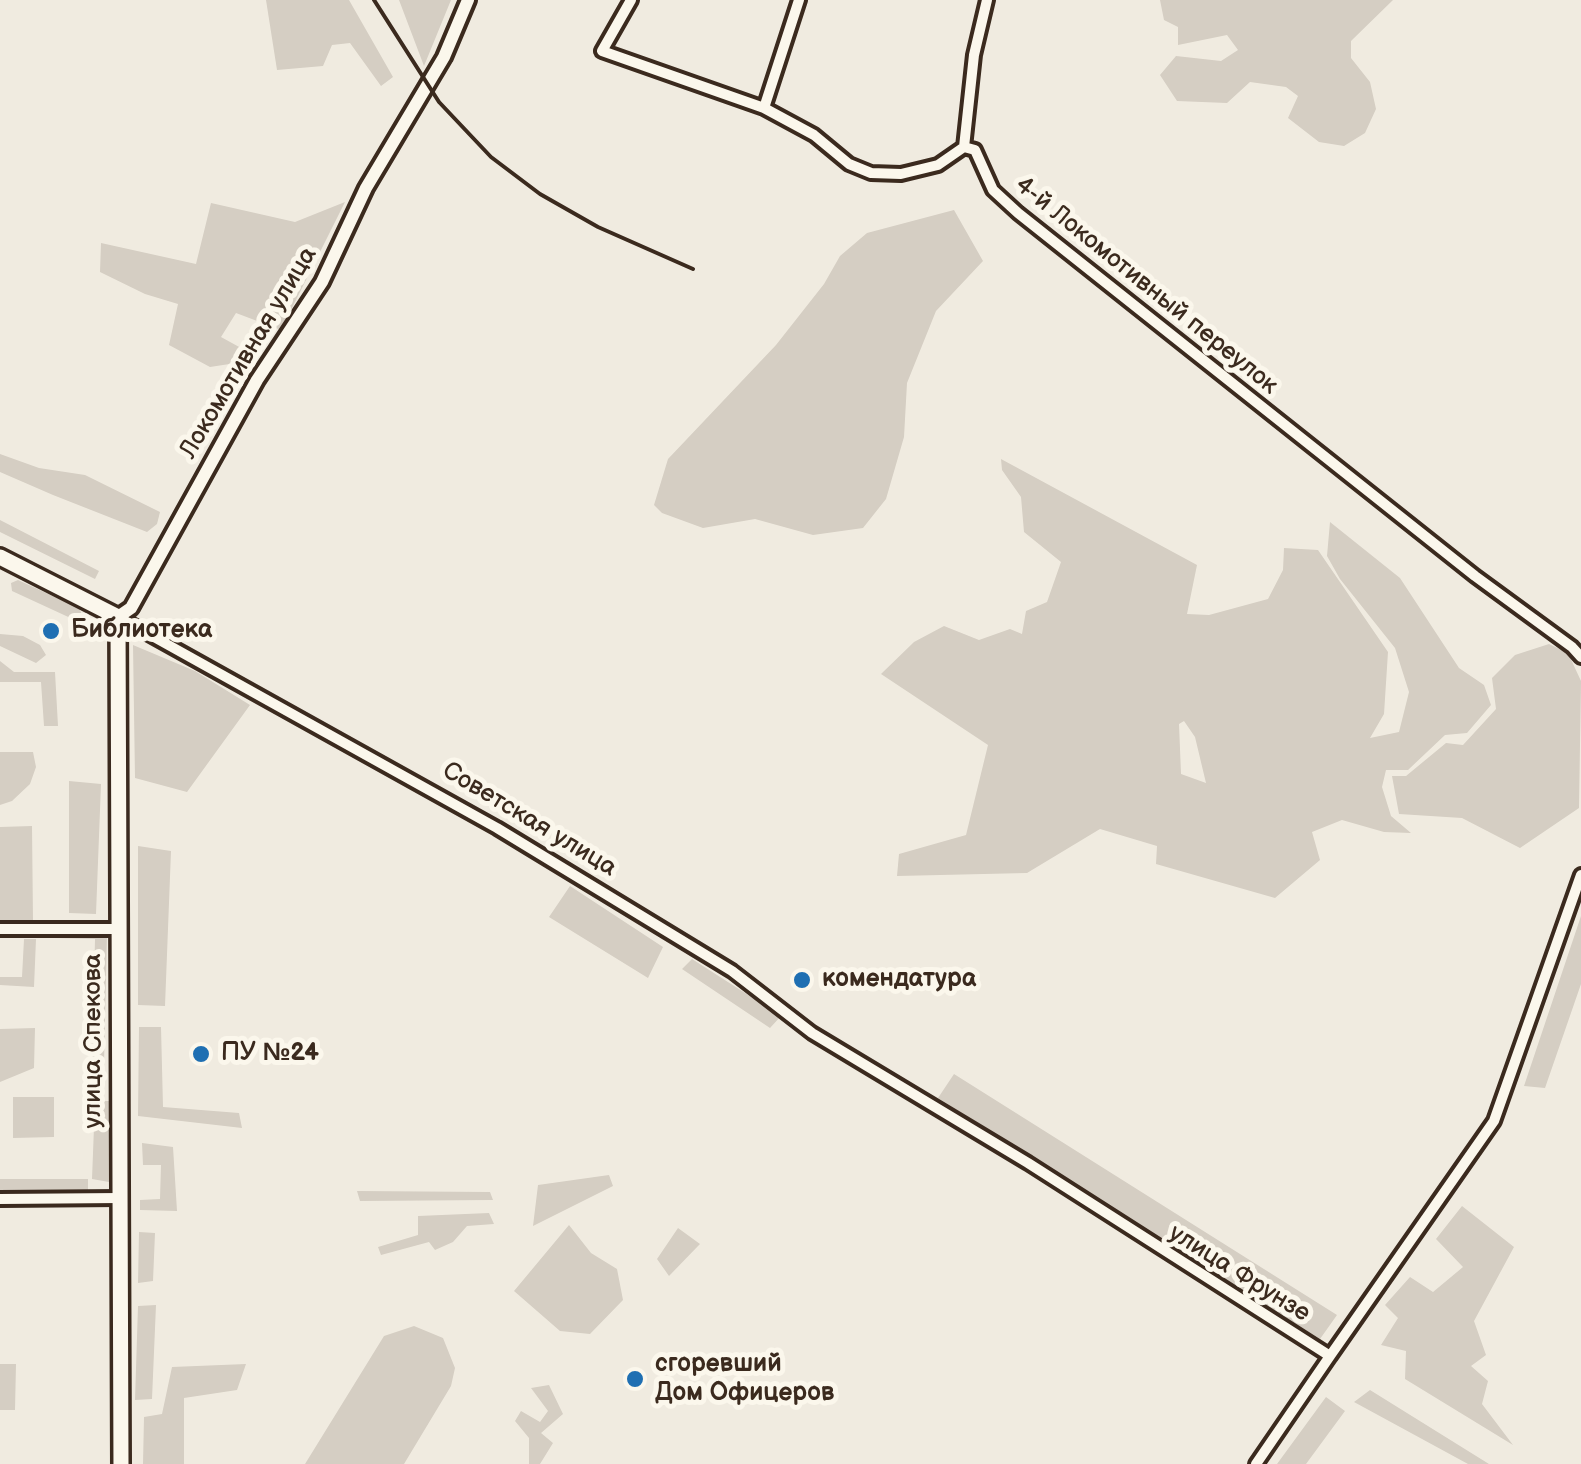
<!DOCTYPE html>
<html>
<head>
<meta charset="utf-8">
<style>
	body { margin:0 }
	canvas { display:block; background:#f0ebe0 }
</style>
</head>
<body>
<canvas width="1581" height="1464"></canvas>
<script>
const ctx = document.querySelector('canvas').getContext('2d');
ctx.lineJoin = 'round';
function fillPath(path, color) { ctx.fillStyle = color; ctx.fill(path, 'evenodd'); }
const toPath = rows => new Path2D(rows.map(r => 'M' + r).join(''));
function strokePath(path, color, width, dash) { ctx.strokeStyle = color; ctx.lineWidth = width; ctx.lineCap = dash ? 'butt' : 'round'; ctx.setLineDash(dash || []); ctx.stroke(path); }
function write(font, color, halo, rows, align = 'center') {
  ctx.font = font + ' "Balsamiq Sans",sans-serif'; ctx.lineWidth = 10; ctx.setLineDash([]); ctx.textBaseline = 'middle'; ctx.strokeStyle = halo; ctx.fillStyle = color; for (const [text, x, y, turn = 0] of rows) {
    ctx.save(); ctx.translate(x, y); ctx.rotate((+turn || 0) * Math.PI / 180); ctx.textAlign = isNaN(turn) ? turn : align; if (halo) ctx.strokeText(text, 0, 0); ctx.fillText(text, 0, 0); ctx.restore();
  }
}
const green = toPath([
	[266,0,349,0,393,77,381,86,350,43,332,45,323,66,277,70],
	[399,0,451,0,424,66],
	[1160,0,1393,0,1351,41,1351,58,1370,82,1376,109,1365,133,1344,146,1319,142,1288,118,1298,96,1286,87,1250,82,1227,103,1177,101,1160,75,1176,56,1221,61,1238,50,1227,35,1178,45,1178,27,1164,20],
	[345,202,281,330,236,313,221,337,241,348,236,363,210,367,169,345,178,304,145,294,100,272,101,243,196,264,211,203,295,222],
	[954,210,983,261,936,311,907,383,904,437,886,499,863,528,813,535,755,519,703,528,662,513,654,505,668,459,776,345,824,284,840,256,867,233],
	[0,454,39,468,85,475,160,512,157,524,147,532,53,495,0,472],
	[1001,459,1197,565,1187,614,1209,615,1268,599,1283,570,1284,548,1318,550,1388,652,1384,714,1370,738,1399,732,1409,692,1395,648,1340,579,1327,556,1330,522,1400,578,1459,668,1484,685,1491,705,1467,733,1445,735,1408,770,1386,770,1382,787,1391,816,1411,833,1384,832,1342,820,1312,832,1320,860,1275,898,1156,864,1157,846,1100,829,1027,873,897,876,899,854,966,835,988,745,881,674,914,642,944,626,979,640,1010,629,1022,634,1026,611,1047,602,1061,562,1024,532,1021,497,1002,470],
	[1184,721,1195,737,1206,783,1181,774,1179,724],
	[0,520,99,571,95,579,0,532],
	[18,580,79,608,82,615,77,621,12,591,11,583],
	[0,634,23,636,40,645,46,655,36,663,0,646],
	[1549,644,1568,653,1581,681,1579,808,1520,848,1462,818,1399,814,1392,776,1406,776,1446,743,1463,745,1496,709,1492,678,1515,655],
	[133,645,195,671,250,705,187,792,135,778],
	[0,661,14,672,55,672,58,726,44,726,41,682,0,682],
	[0,752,33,752,36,767,30,784,12,801,0,805],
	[69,781,101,784,96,914,69,913],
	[32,826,33,921,0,921,0,827],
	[138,846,171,851,165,1006,138,1005],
	[570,886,663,947,648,978,549,917],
	[1581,916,1581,984,1545,1088,1524,1086],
	[54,933,107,934,104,1064,92,1064,95,939,53,938],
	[24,939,36,939,34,987,0,985,0,977,22,977],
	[692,959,781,1016,770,1028,682,969],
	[139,1027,161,1027,163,1107,239,1113,242,1128,138,1116],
	[35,1028,34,1068,0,1082,0,1029],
	[954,1074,1337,1315,1320,1339,938,1098],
	[13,1097,54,1097,54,1137,13,1138],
	[95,1101,109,1101,109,1182,92,1179],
	[142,1143,173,1147,177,1211,140,1210,140,1200,160,1199,161,1165,143,1165],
	[609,1175,613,1186,533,1226,538,1185],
	[0,1179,88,1179,88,1191,0,1190],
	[357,1191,490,1192,493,1200,360,1201],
	[1462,1206,1514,1247,1474,1321,1486,1355,1471,1366,1488,1381,1482,1404,1513,1445,1405,1379,1406,1351,1381,1345,1398,1318,1385,1305,1410,1277,1433,1292,1463,1267,1436,1239],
	[489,1213,494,1224,467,1226,453,1242,435,1250,429,1242,381,1255,378,1247,418,1235,418,1216],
	[569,1225,591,1253,617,1269,623,1300,590,1334,560,1331,514,1291],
	[678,1228,700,1244,669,1276,657,1259],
	[139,1232,155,1233,153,1281,138,1283],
	[156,1305,152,1399,135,1400,138,1306],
	[414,1326,443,1338,455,1368,451,1386,404,1464,305,1464,384,1336],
	[0,1364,16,1364,15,1410,0,1410],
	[246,1364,237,1390,184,1398,184,1464,143,1464,144,1417,162,1414,172,1367],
	[549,1385,563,1414,541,1433,553,1443,540,1464,529,1464,529,1438,515,1421,521,1411,540,1422,548,1411,531,1388],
	[1370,1390,1489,1464,1468,1464,1354,1402],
	[1326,1397,1345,1411,1306,1464,1277,1464]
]);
const minor = toPath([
	[631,0,602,51,764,108,814,135,849,164,871,173,901,174,938,165,964,147,975,150,993,190,1018,213,1475,576,1572,647,1581,657],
	[764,108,799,0],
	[964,147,974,55,987,0],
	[118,617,497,828,732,971,812,1033,1028,1163,1330,1356,1256,1464],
	[0,929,119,929],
	[0,1199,120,1198],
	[1330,1356,1494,1121,1581,875]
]);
const tertiary = toPath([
	[118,617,131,608,257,380,322,282,366,188,444,57,468,0]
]);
const secondary = toPath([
	[0,557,118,617,121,1464]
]);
const rail = toPath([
	[374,0,439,102,491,157,540,194,598,227,693,269]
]);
const markers = [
	[51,631,10,"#1f6fb2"],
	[802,980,10,"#1f6fb2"],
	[201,1054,10,"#1f6fb2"],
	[635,1379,10,"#1f6fb2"]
];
const streetNames = [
	["4-й Локомотивный переулок",1146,286,39],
	["Локомотивная улица",249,353,-59],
	["Советская улица",529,820,31],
	["улица Спекова",94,1041,-90],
	["улица Фрунзе",1239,1274,32]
];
const poiNames = [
	["Библиотека",71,631],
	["комендатура",822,980],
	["ПУ №24",221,1054],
	["сгоревший",655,1365],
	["Дом Офицеров",655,1394]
];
fillPath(green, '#d5cec3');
strokePath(minor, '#3b2a1e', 18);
strokePath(tertiary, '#3b2a1e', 20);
strokePath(secondary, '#3b2a1e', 22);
strokePath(minor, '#fbf7ec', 10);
strokePath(tertiary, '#fbf7ec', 12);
strokePath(secondary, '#fbf7ec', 15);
strokePath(rail, '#3b2a1e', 4);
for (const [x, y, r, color] of markers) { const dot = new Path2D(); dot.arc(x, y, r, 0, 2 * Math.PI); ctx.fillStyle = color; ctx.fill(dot); strokePath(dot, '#fbf7ec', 4); }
write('25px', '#3b2a1e', '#fbf7ec', streetNames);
write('bold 25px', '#3b2a1e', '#fbf7ec', poiNames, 'left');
</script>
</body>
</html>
